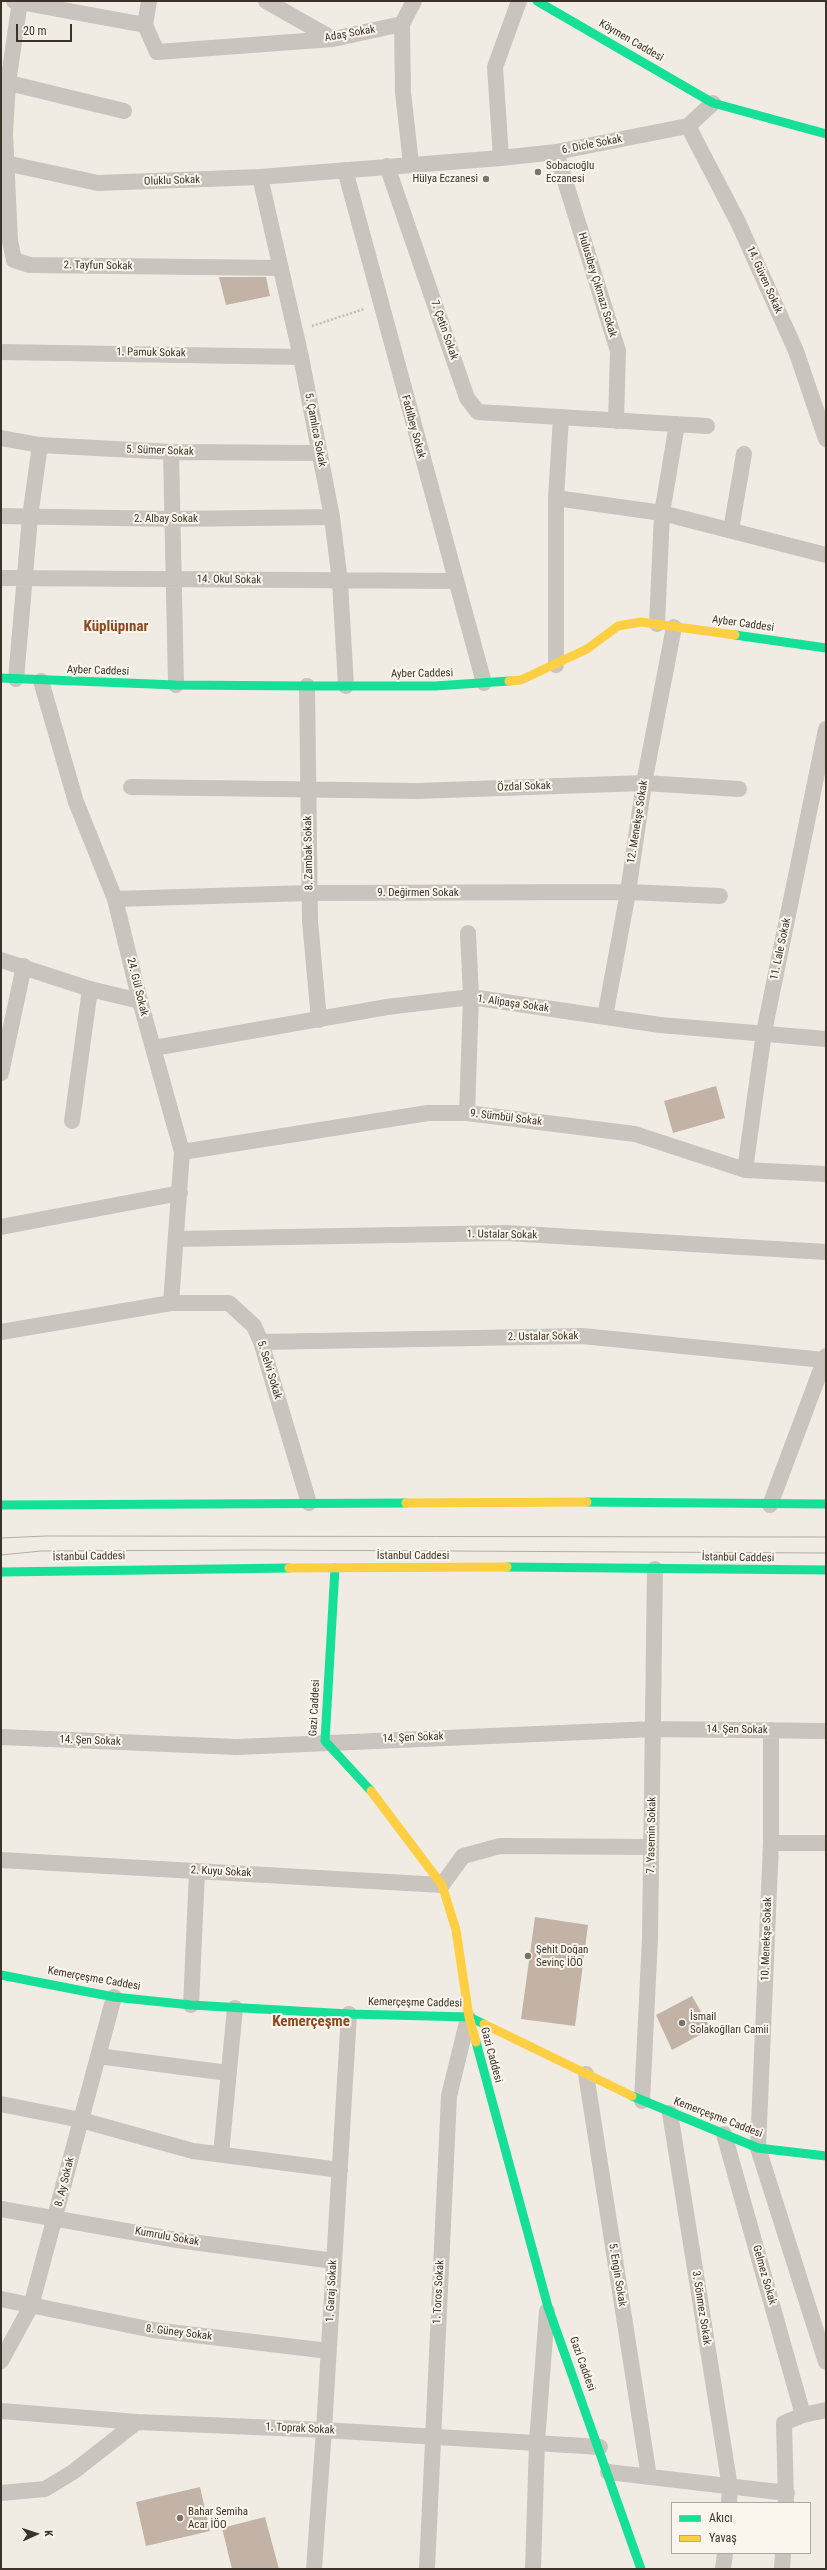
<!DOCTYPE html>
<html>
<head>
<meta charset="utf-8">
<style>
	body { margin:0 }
	#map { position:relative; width:827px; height:2570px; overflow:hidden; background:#f0ece4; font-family:"Roboto Condensed",sans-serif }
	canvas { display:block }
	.frame { position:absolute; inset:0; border:2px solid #3b322a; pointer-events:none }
	.legend { position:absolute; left:671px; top:2502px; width:140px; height:52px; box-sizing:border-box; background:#fbf6ed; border:1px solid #aea89f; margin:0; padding:5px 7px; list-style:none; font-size:12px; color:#3b322a }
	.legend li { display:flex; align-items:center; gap:8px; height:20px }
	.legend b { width:20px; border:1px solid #aea89f }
	.north { position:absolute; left:16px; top:2514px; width:40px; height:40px; -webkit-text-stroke:3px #fbf6ed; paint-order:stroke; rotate:87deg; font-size:11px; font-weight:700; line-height:16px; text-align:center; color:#3b322a }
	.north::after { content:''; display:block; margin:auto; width:14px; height:18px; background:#3b322a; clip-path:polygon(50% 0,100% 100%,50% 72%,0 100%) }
	.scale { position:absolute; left:16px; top:24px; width:56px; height:18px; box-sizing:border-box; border:2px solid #3b322a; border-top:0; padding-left:5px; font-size:12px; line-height:14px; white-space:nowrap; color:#3b322a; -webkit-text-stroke:3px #fbf6ed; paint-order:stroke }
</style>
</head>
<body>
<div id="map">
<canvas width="827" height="2570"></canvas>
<div class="frame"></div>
<ul class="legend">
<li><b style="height:5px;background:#16e098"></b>Akıcı</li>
<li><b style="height:5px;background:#ffcf43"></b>Yavaş</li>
</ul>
<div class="north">K</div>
<div class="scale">20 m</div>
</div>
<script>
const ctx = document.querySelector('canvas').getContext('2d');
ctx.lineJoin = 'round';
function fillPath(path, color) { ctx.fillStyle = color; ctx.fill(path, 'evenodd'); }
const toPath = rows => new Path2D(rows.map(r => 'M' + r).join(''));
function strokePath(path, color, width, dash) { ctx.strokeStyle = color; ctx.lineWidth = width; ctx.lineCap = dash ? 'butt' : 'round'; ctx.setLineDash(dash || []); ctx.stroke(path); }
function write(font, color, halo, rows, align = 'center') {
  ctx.font = font + ' "Roboto Condensed",sans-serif'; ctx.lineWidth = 4; ctx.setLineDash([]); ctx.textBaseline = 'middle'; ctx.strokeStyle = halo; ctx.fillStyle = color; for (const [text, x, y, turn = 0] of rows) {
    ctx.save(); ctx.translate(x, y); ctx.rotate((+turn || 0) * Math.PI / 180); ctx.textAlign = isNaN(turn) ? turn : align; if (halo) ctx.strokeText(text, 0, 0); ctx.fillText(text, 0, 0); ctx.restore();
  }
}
const building = toPath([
	[219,277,266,277,270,296,226,305],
	[716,1086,725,1118,673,1133,664,1101],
	[535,1917,588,1925,575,2026,521,2019],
	[692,1996,711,2029,672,2050,656,2015],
	[200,2487,210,2531,146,2546,136,2502],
	[265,2517,279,2569,232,2569,222,2528]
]);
const path = toPath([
	[312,326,364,309]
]);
const street = toPath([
	[14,1,145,25],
	[20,1,8,83,5,133,10,241,14,260,30,265,281,268],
	[149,1,145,25,157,52,333,39,402,24,403,92,411,164],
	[266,1,333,39],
	[402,24,414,1],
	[1,81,124,111],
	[688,126,738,222,796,351,826,439],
	[556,152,618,351,616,421],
	[501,158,495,67,519,1],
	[1,162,98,183,260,177,501,158,556,152,688,126,713,103],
	[387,166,467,398,478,412,707,426],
	[345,170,484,683],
	[260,177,301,357,332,517,340,582,346,686],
	[1,352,301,357],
	[1,438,40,445,171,452,319,453],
	[171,452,176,685],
	[556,498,662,513,826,555],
	[1,516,173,519,332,517],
	[731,530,744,454],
	[1,578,456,581],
	[657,624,662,513,677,424],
	[556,665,556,498,561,417],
	[16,679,30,517,40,445],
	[41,681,76,802,115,899,140,1001,182,1152,171,1303],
	[307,686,310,921,319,1020],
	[131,787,417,791,644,783,739,789],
	[115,899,309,893,628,892,720,896],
	[1,960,90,989,140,1001],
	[605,1017,628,892,644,783,674,627],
	[154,1048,387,1007,471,997,660,1025,826,1039],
	[1,1073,24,966],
	[467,1113,471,997,468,933],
	[72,1121,90,989],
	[182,1152,428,1113,467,1113,635,1134,745,1170,826,1174],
	[745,1170,764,1032,826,729],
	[1,1227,180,1193],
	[177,1239,506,1233,826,1252],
	[1,1332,171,1303,229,1303,254,1326,261,1342,309,1503],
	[261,1342,582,1336,824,1360],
	[770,1505,826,1356],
	[771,1730,771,1843,758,2148,826,2362],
	[1,1737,237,1747,653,1729,826,1731],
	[771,1843,826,1843],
	[1,1860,442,1885,463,1856,500,1846,651,1847],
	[191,2005,197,1871],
	[98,2056,228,2073],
	[586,2074,649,2477],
	[642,2101,650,1938,655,1569],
	[1,2104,81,2120,193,2151,340,2170],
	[670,2113,730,2487,729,2503],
	[724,2134,803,2415],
	[221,2154,235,2008],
	[1,2209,177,2240,334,2261],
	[1,2299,153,2330,329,2351],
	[1,2361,31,2306,114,1997],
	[1,2411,137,2422,324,2430,600,2447],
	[608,2472,787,2493],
	[1,2493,45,2489,73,2472,137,2422],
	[786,2503,784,2423,803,2415,826,2410],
	[314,2569,324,2430,349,2014],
	[427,2569,449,2096,468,2018],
	[533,2569,537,2442,547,2311],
	[723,2569,725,2553],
	[782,2569,783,2553]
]);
const fast = toPath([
	[537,1,713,103,826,134],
	[735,635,826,648],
	[1,678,176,685,307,686,435,686,509,681],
	[587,1502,826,1504],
	[1,1505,406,1503],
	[507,1567,826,1570],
	[335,1568,325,1741,371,1791],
	[1,1572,289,1568],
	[1,1975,114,1997,191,2005,349,2014,469,2017,484,2024],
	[476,2042,548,2307,641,2569],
	[632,2096,758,2148,826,2156]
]);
const slow = toPath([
	[509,681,521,680,587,649,618,626,641,622,735,635],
	[406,1503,587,1502],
	[289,1568,507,1567],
	[371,1791,442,1885,456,1930,469,2017,476,2042],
	[484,2024,632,2096]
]);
const tram = toPath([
	[1,1538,46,1536,826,1537],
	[1,1555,41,1551,257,1550,826,1553]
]);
const markers = [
	[538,172,4,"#7a736b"],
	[486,179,4,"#7a736b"],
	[528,1956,4,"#7a736b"],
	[682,2023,4,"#7a736b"],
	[180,2518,4,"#7a736b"]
];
const streetNames = [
	["Adaş Sokak",350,34,-10],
	["Köymen Caddesi",631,41,30],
	["6. Dicle Sokak",592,145,-11],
	["Oluklu Sokak",172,181,-2],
	["2. Tayfun Sokak",98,266,1],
	["14. Güven Sokak",764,280,66],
	["Hulusibey Çıkmazı Sokak",597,285,73],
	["7. Çetin Sokak",444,330,71],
	["1. Pamuk Sokak",151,353,1],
	["Fadılbey Sokak",413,427,75],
	["5. Çamlıca Sokak",315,430,79],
	["5. Sümer Sokak",160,451,2],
	["2. Albay Sokak",166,519],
	["14. Okul Sokak",229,580,1],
	["Ayber Caddesi",743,624,8],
	["Ayber Caddesi",98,671,2],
	["Ayber Caddesi",422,674,-1],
	["Özdal Sokak",524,787,-2],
	["12. Menekşe Sokak",638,822,-81],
	["8. Zambak Sokak",309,853,-91],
	["9. Değirmen Sokak",418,893],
	["11. Lale Sokak",781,949,-78],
	["24. Gül Sokak",137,987,76],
	["1. Alipaşa Sokak",513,1004,8],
	["9. Sümbül Sokak",506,1118,7],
	["1. Ustalar Sokak",502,1235,1],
	["2. Ustalar Sokak",543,1337,-1],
	["5. Selvi Sokak",269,1370,73],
	["İstanbul Caddesi",413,1556],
	["İstanbul Caddesi",89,1557,-1],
	["İstanbul Caddesi",738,1558,1],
	["Gazi Caddesi",315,1708,-87],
	["14. Şen Sokak",737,1730,1],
	["14. Şen Sokak",413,1738,-2],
	["14. Şen Sokak",90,1741,2],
	["7. Yasemin Sokak",652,1835,-89],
	["2. Kuyu Sokak",221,1872,3],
	["10. Menekşe Sokak",767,1939,-88],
	["Kemerçeşme Caddesi",94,1979,10],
	["Kemerçeşme Caddesi",415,2003,1],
	["Gazi Caddesi",491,2055,75],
	["Kemerçeşme Caddesi",718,2118,21],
	["8. Ay Sokak",65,2182,-76],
	["Kumrulu Sokak",167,2237,10],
	["5. Engin Sokak",617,2275,81],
	["Gelmez Sokak",764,2275,74],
	["1. Garaj Sokak",332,2291,-87],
	["1. Toros Sokak",439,2292,-87],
	["3. Sönmez Sokak",701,2308,81],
	["8. Güney Sokak",179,2333,7],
	["Gazi Caddesi",582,2364,70],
	["1. Toprak Sokak",300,2429,3]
];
const poiNames = [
	["Sobacıoğlu",546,166],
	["Eczanesi",546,179],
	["Hülya Eczanesi",478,179,"right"],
	["Şehit Doğan",536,1950],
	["Sevinç İÖO",536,1963],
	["İsmail",690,2017],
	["Solakoğlları Camii",690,2030],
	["Bahar Semiha",188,2512],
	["Acar İÖO",188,2525]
];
const districtNames = [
	["Küplüpınar",116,627],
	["Kemerçeşme",311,2022]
];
fillPath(building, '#c3b2a6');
strokePath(path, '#c2bcb5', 2.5, [2, 2]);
strokePath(street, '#c9c4bd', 16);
strokePath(fast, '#16e098', 9);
strokePath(slow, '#ffcf43', 9);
strokePath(tram, '#b1ada7', 1);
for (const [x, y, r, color] of markers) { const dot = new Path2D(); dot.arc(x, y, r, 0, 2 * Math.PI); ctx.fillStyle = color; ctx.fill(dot); strokePath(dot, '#fbf6ed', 1.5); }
write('11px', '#3b322a', '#fbf6ed', streetNames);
write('11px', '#3b322a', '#fbf6ed', poiNames, 'left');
write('bold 15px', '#8d4820', '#fbf6ed', districtNames);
</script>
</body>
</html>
